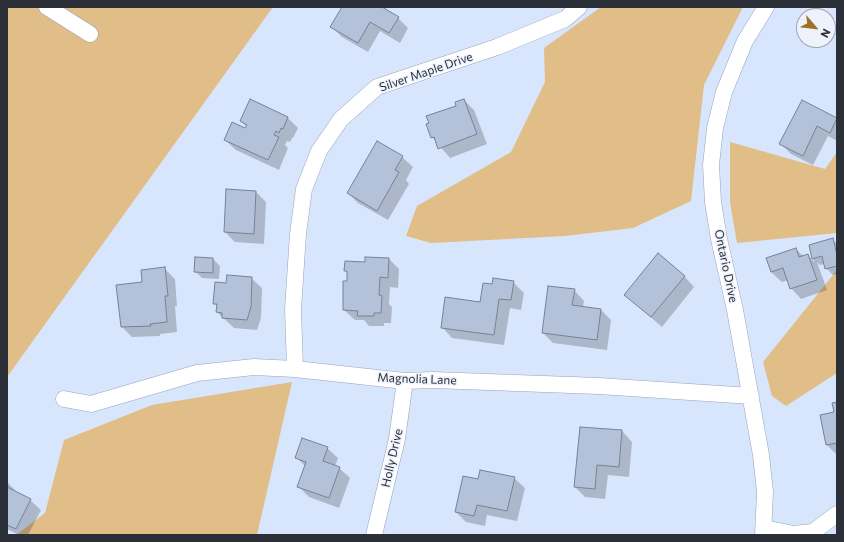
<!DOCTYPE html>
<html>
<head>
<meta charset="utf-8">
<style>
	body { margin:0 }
	#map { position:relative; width:844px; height:542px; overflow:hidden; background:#d7e6fd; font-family:Commissioner,sans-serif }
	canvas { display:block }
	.frame { position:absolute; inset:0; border:8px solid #2a2f38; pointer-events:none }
	.north { position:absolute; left:796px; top:8px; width:40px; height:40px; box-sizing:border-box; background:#edf2fc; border:1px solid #9fa4ae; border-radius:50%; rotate:118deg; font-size:11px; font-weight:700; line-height:16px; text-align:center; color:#2a2f38 }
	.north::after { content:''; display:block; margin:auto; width:14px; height:18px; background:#9f7223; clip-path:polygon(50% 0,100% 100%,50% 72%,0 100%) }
</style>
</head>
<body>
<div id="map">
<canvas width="844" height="542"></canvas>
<div class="frame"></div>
<div class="north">N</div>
</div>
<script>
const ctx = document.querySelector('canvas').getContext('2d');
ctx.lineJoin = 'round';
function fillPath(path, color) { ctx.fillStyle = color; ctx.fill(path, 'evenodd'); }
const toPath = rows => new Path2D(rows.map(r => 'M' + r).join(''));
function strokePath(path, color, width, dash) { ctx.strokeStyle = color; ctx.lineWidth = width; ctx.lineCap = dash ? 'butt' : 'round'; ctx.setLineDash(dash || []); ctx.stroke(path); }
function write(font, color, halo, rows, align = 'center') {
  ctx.font = font + ' Commissioner,sans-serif'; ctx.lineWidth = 3; ctx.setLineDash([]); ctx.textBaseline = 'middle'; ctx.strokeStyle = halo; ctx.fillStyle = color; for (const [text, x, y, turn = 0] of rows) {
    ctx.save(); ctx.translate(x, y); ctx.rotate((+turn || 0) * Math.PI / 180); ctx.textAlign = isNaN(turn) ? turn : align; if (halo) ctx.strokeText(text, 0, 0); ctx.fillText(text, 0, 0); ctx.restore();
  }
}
const green = toPath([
	[7,7,273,7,7,377],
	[601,7,743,7,704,85,691,201,633,228,565,236,431,243,406,236,417,206,511,152,545,82,544,48],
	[730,142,825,169,837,152,837,233,737,243,730,202],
	[837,270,837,373,786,406,772,396,763,362],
	[292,382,257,535,16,535,45,513,64,440,152,405]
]);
const shadow = toPath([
	[343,7,380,7,398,18,408,28,400,43,380,31,368,52,342,37,332,27],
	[251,100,288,118,298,128,293,138,292,138,290,142,287,141,285,145,288,148,279,170,236,150,225,140,246,129,247,127,241,121],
	[464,100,474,110,487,144,450,158,432,137],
	[802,101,837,119,837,141,828,136,813,165,791,154,781,144],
	[377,142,402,157,413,167,406,180,409,184,388,220,358,203,348,193],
	[256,192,266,202,264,244,235,242,225,232],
	[833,240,837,244,837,274,833,275,826,268,825,264,820,265,817,262,827,290,801,299,791,288,788,280,782,282,771,272,796,249,804,257,808,255,814,262,810,245],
	[196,258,213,259,220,266,219,279,202,278,195,271],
	[389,259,399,269,398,288,390,287,389,304,392,307,391,323,384,323,384,326,369,326,364,320,355,320,344,310,348,273,345,270,366,263],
	[164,268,175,279,177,306,175,306,177,332,160,334,160,336,132,337,122,327,143,283],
	[684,276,694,287,662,327,625,295],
	[251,278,262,288,261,318,257,330,234,328,217,312,218,307,214,303],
	[513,282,524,293,521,310,510,308,504,345,452,338,442,327,481,303,493,285],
	[574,290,584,301,583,307,601,310,611,320,607,350,553,343,543,333],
	[837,403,837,455,827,445],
	[580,428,622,431,632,442,629,477,608,475,605,499,585,497,575,487],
	[327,448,338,458,335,466,339,468,350,478,339,508,309,497,299,487,306,467,296,457],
	[514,478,525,488,517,521,487,515,485,526,466,522,456,512,479,480],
	[7,482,18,493,30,500,41,510,28,535,19,535,7,529]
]);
const building = toPath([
	[342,7,382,7,399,17,389,33,370,22,358,43,330,27,342,7],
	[250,99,288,117,283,129,281,128,279,133,276,131,274,135,279,137,268,160,224,140,232,122,245,128,247,125,240,121,250,99],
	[464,99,477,134,438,149,434,137,431,138,426,124,429,123,426,116,456,106,455,102,464,99],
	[802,100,837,118,830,133,817,126,803,156,779,144,802,100],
	[377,141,403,156,395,170,399,172,377,211,347,193,377,141],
	[226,189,256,191,254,234,224,232,226,189],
	[833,238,837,255,837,266,825,269,822,256,812,259,809,245,833,238],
	[796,248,799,257,808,254,817,280,790,289,783,268,771,272,766,258,796,248],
	[658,253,685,276,651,317,624,295,658,253],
	[195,257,213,258,213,273,194,272,195,257],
	[365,257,389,258,388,278,380,277,379,295,382,296,381,313,374,313,374,316,357,316,358,311,343,310,343,281,347,281,347,271,344,271,345,261,365,262,365,257],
	[165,267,168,296,165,296,167,322,150,324,151,326,121,327,116,285,142,282,141,270,165,267],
	[227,275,252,277,251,307,247,320,222,318,222,313,216,312,217,304,213,304,215,282,226,283,227,275],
	[493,278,514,281,511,300,499,299,494,335,441,328,445,297,480,302,483,283,492,284,493,278],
	[548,286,575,289,572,305,601,309,597,340,542,333,548,286],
	[837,402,837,443,826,445,820,415,834,412,832,403,837,402],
	[580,427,622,430,619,467,597,465,595,489,574,487,580,427],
	[302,438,328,447,323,461,340,467,329,498,297,487,306,462,295,458,302,438],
	[480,470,515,477,507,511,477,505,474,516,455,512,463,476,478,479,480,470],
	[7,487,31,499,16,529,7,525,7,487]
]);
const street = toPath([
	[47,7,90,34],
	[295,369,293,309,298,234,304,189,319,151,341,119,377,87,497,47,565,19,579,7],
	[64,399,91,404,197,373,254,367,295,369,405,381,433,380,599,386,751,396],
	[764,528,794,534,813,532,837,514],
	[374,535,397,439,405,381],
	[763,535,765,492,761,455,735,310,719,239,713,202,711,165,715,128,724,92,745,41,766,7]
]);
const streetNames = [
	["Silver Maple Drive",426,72,-19],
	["Ontario Drive",726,266,78],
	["Magnolia Lane",417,379,2],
	["Holly Drive",392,458,-77]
];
fillPath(green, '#e1bd87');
fillPath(shadow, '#0003');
fillPath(building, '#b4c2d9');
strokePath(building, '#758296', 1);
strokePath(street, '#97a4ba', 17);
strokePath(street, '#fff', 16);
write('12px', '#2a2f38', '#edf2fc', streetNames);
</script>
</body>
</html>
